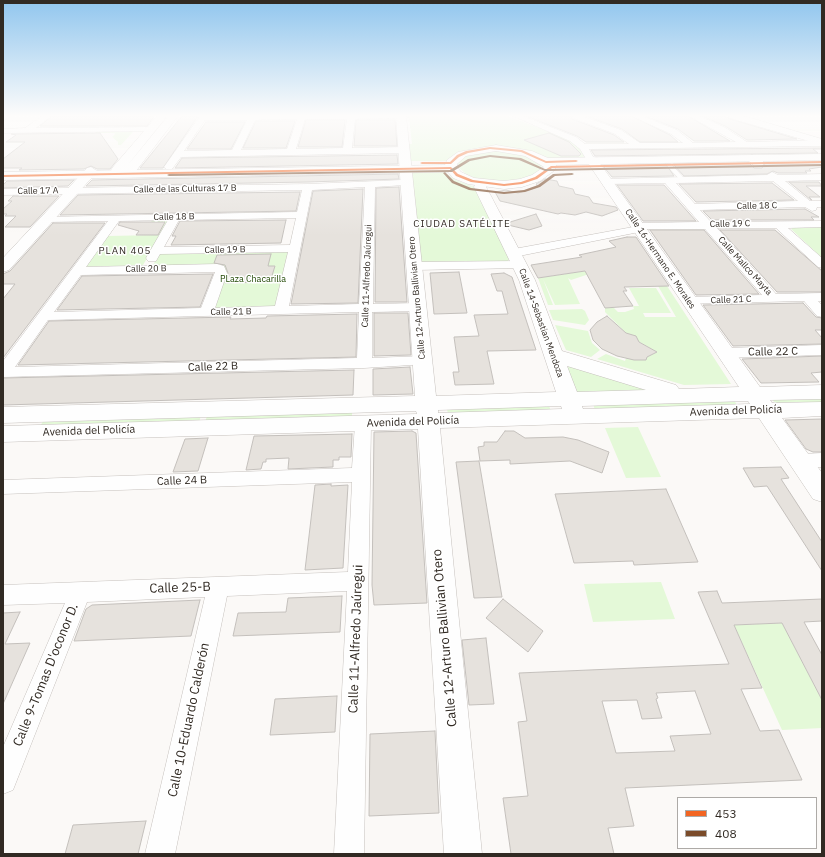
<!DOCTYPE html>
<html>
<head>
<meta charset="utf-8">
<style>
	body { margin:0 }
	#map { position:relative; width:825px; height:857px; overflow:hidden; background:#fbf9f7; font-family:"IBM Plex Sans",sans-serif }
	canvas { display:block }
	.frame { position:absolute; inset:0; border:4px solid #312a23; pointer-events:none }
	.legend { position:absolute; left:677px; top:797px; width:140px; height:52px; box-sizing:border-box; background:#fff; border:1px solid #adaaa7; margin:0; padding:5px 7px; list-style:none; font-size:12px; color:#312a23 }
	.legend li { display:flex; align-items:center; gap:8px; height:20px }
	.legend b { width:20px; border:1px solid #adaaa7 }
</style>
</head>
<body>
<div id="map">
<canvas width="825" height="857"></canvas>
<div class="frame"></div>
<ul class="legend">
<li><b style="height:5px;background:#f26522"></b>453</li>
<li><b style="height:5px;background:#7a4b2a"></b>408</li>
</ul>
</div>
<script>
const ctx = document.querySelector('canvas').getContext('2d');
ctx.lineJoin = 'round';
function fillPath(path, color) { ctx.fillStyle = color; ctx.fill(path, 'evenodd'); }
const toPath = rows => new Path2D(rows.map(r => 'M' + r).join(''));
function strokePath(path, color, width, dash) { ctx.strokeStyle = color; ctx.lineWidth = width; ctx.lineCap = dash ? 'butt' : 'round'; ctx.setLineDash(dash || []); ctx.stroke(path); }
function write(font, color, halo, rows, align = 'center') {
  ctx.font = font + ' "IBM Plex Sans",sans-serif'; ctx.lineWidth = 3; ctx.setLineDash([]); ctx.textBaseline = 'middle'; ctx.strokeStyle = halo; ctx.fillStyle = color; for (const [text, x, y, turn = 0] of rows) {
    ctx.save(); ctx.translate(x, y); ctx.rotate((+turn || 0) * Math.PI / 180); ctx.textAlign = isNaN(turn) ? turn : align; if (halo) ctx.strokeText(text, 0, 0); ctx.fillText(text, 0, 0); ctx.restore();
  }
}
const green = toPath([
	[404,116,507,116,567,138,579,148,586,158,551,159,489,147,461,152,447,161,410,161,408,144,412,144,409,118,405,117],
	[96,132,132,131,133,132,121,145,118,145,118,142,112,137,115,134,114,133,95,133],
	[498,150,523,154,542,164,541,170,539,173,511,182,480,180,467,175,458,167,458,162,466,155],
	[442,171,456,180,475,187,509,259,508,261,420,263,412,172],
	[152,220,167,221,160,234,161,235,143,265,86,267,108,236,158,235,157,224,156,222,151,222],
	[822,227,822,258,791,229,793,228],
	[288,252,277,307,214,309,226,273,225,269,153,265,159,255,162,253],
	[593,270,592,273,571,280,568,278,580,304,555,305,543,279,553,305,548,305,538,278],
	[658,286,667,286,731,384,684,385,597,359,606,354,625,361,626,358,646,360,647,357,657,352,636,340,635,336,627,334,605,312,605,308,613,307,618,312,625,312,634,309,633,306,639,306,629,288,656,288,671,313,643,313,645,317,676,317],
	[582,309,585,311,589,320,585,325,553,320,549,310],
	[555,325,588,331,592,343,600,350,591,357,566,350],
	[566,364,645,388,647,391,578,393,574,391],
	[822,397,822,403,778,404,773,401,774,399],
	[734,400,737,405,595,410,593,404],
	[549,406,551,411,448,414,447,409],
	[352,412,352,417,205,422,207,416],
	[201,416,199,422,40,426,44,420],
	[638,427,661,477,626,478,605,428],
	[661,582,675,619,593,622,584,584],
	[782,623,822,700,822,728,782,730,734,625]
]);
const building = toPath([
	[52,116,154,116,154,117,147,126,40,126,52,116],
	[182,116,198,116,163,168,140,168,182,116],
	[526,116,571,116,572,119,614,135,624,142,586,142,577,136,526,116],
	[586,116,631,116,670,135,678,142,640,142,622,129,586,116],
	[645,116,688,116,730,141,694,141,678,129,645,116],
	[702,116,725,116,730,119,797,139,747,140,725,126,702,116],
	[306,120,345,120,342,147,298,147,306,120],
	[356,120,395,120,397,146,354,146,356,120],
	[256,121,295,121,286,148,243,148,256,121],
	[206,122,245,122,231,149,187,149,206,122],
	[100,133,118,159,110,169,97,169,91,166,84,169,19,170,22,168,3,168,3,159,25,142,6,142,16,135,11,134,100,133],
	[549,133,569,142,581,154,579,156,561,156,524,140,549,133],
	[822,148,822,149,813,149,818,153,595,156,591,150,822,148],
	[397,155,398,164,175,168,182,158,397,155],
	[822,162,822,167,809,169,811,171,805,171,807,173,778,173,773,171,767,174,684,176,673,164,749,163,754,168,762,168,765,163,822,162],
	[666,164,674,176,612,177,603,166,666,164],
	[398,174,399,179,308,182,86,186,92,180,398,174],
	[545,179,557,181,559,186,573,189,575,194,589,197,593,203,616,207,618,210,602,216,586,212,575,215,561,213,558,214,500,201,495,192,506,190,518,193,538,187,536,184,545,179],
	[74,180,68,186,3,188,3,185,7,181,74,180],
	[789,182,819,182,822,186,806,186,820,197,809,197,812,200,811,200,789,182],
	[772,183,794,200,696,202,679,184,772,183],
	[617,185,664,185,696,221,643,221,617,185],
	[399,187,407,302,375,302,376,188,399,187],
	[363,189,358,303,291,304,313,191,363,189],
	[300,192,296,211,60,215,78,195,300,192],
	[13,196,59,196,30,227,5,227,16,216,5,216,7,214,3,214,3,209,12,201,8,201,13,196],
	[805,209,819,217,811,217,814,220,712,220,703,211,805,209],
	[536,214,542,226,529,230,508,225,507,223,536,214],
	[286,220,281,243,171,245,176,236,172,236,180,221,286,220],
	[120,222,165,222,158,235,136,235,139,231,118,225,120,222],
	[53,223,105,223,3,358,3,299,15,284,3,284,3,274,10,271,53,223],
	[650,230,704,230,759,294,696,295,650,230],
	[720,230,775,230,822,271,822,292,777,292,720,230],
	[627,237,636,237,669,286,624,287,627,291,623,291,633,306,605,308,585,271,538,278,531,265,582,257,579,255,616,247,609,241,627,237],
	[271,254,268,266,275,266,270,282,225,283,228,273,225,265,214,263,217,255,271,254],
	[459,272,467,313,434,314,430,273,459,272],
	[504,273,512,277,536,350,487,351,494,384,455,385,453,372,459,372,454,337,479,336,474,315,508,314,502,291,497,291,491,274,504,273],
	[213,274,200,307,57,310,82,276,213,274],
	[803,303,816,317,822,318,822,330,815,330,822,338,822,344,733,346,703,305,803,303],
	[374,313,408,313,411,355,374,356,374,313],
	[357,314,356,357,18,365,49,321,231,317,230,319,266,318,267,316,357,314],
	[607,316,626,333,636,336,639,342,657,352,647,357,646,360,634,360,617,356,602,349,593,340,590,330,597,322,607,316],
	[822,356,822,372,811,373,819,382,761,383,742,359,822,356],
	[410,367,413,394,373,395,373,369,410,367],
	[354,370,353,395,3,405,3,378,354,370],
	[822,419,822,452,813,452,806,449,785,420,822,419],
	[412,431,416,433,427,603,374,605,372,585,374,432,412,431],
	[505,431,514,431,525,438,563,437,578,440,609,452,602,473,570,461,510,464,510,460,480,461,478,447,484,446,484,442,497,442,505,431],
	[352,434,351,457,339,457,339,460,333,460,333,467,288,469,289,458,266,459,266,462,263,462,261,469,246,470,254,436,352,434],
	[208,438,198,471,173,472,185,439,208,438],
	[479,461,502,597,474,598,456,462,479,461],
	[781,467,789,478,781,479,822,542,822,571,767,486,754,487,743,468,781,467],
	[331,484,331,486,348,485,343,568,305,570,315,485,331,484],
	[666,489,698,562,634,565,633,561,574,563,555,494,666,489],
	[717,591,722,603,822,599,822,621,804,622,822,655,822,700,782,623,734,625,762,688,741,689,760,731,779,730,802,780,625,788,634,826,608,828,614,854,511,854,503,798,528,796,518,722,527,721,519,673,729,664,698,592,717,591],
	[695,691,711,734,670,736,675,751,616,753,602,701,637,700,642,719,662,718,656,699,658,698,656,693,695,691],
	[342,596,340,632,233,636,238,613,286,612,288,598,342,596],
	[503,599,543,631,528,652,486,618,503,599],
	[200,600,191,636,74,641,86,609,92,605,200,600],
	[20,612,5,644,30,643,3,704,3,613,20,612],
	[486,638,494,704,469,705,462,640,486,638],
	[337,696,335,732,270,735,275,699,337,696],
	[435,731,439,813,369,816,370,734,435,731],
	[146,821,138,854,65,854,73,825,146,821]
]);
const lane = toPath([
	[667,164,671,164,685,179,685,181,681,181,667,166,667,164]
]);
const street = toPath([
	[3,116,12,116,3,121,3,116],
	[42,116,51,116,36,128,151,127,155,129,151,131,3,133,3,129,25,128,42,116],
	[200,116,401,116,397,118,355,119,352,148,404,147,408,150,404,153,181,157,172,169,166,169,164,167,200,116],
	[297,119,287,149,241,150,255,120,297,119],
	[305,119,347,119,343,148,296,149,305,119],
	[205,120,247,120,232,150,184,151,205,120],
	[513,116,523,116,576,137,585,144,629,144,615,134,573,118,572,116,582,116,621,130,640,143,683,143,671,134,632,116,642,116,677,130,693,143,736,142,689,116,699,116,724,127,747,142,822,140,822,146,589,149,593,157,589,160,586,159,580,149,570,141,513,116],
	[772,172,778,175,822,174,822,180,785,181,810,201,822,201,822,207,817,207,816,210,812,211,805,207,700,210,711,222,822,221,822,227,788,228,822,258,822,268,818,267,776,228,717,228,776,294,822,293,822,301,818,301,822,305,822,317,817,316,804,301,684,304,682,301,684,298,689,297,762,295,705,229,644,229,639,232,514,257,508,253,514,249,633,227,634,224,638,223,699,222,665,183,606,184,601,181,603,179,767,175,772,172],
	[773,181,798,201,695,204,676,183,773,181],
	[401,180,406,183,404,185,375,187,373,304,418,303,423,304,425,307,423,310,418,311,372,312,372,358,422,356,427,358,429,361,427,364,364,368,3,377,3,361,108,221,46,222,41,219,42,217,297,212,302,190,3,195,3,189,308,184,401,180],
	[365,187,359,304,289,306,312,190,365,187],
	[296,218,290,245,164,247,179,220,296,218],
	[168,220,146,258,148,261,156,261,160,254,288,252,275,306,215,308,227,273,224,266,217,264,86,267,119,221,168,220],
	[215,272,201,308,54,312,81,275,215,272],
	[359,312,357,358,15,367,48,320,359,312],
	[520,261,526,265,524,268,414,270,408,266,414,262,520,261],
	[822,345,822,355,725,358,720,356,718,353,720,350,725,348,822,345],
	[363,418,369,420,371,424,364,854,334,854,347,591,227,596,175,854,145,854,205,597,87,602,13,790,3,794,3,747,65,603,3,605,3,585,348,572,352,482,3,494,3,480,352,468,355,424,357,420,363,418],
	[822,453,822,467,801,468,795,466,792,461,795,456,801,454,822,453]
]);
const secondary = toPath([
	[157,116,167,116,127,166,168,116,178,116,136,171,123,177,115,177,111,170,113,167,157,116],
	[396,116,406,116,436,396,556,392,519,280,474,187,477,180,481,179,487,183,486,187,491,196,535,280,562,351,676,385,679,389,739,387,586,160,592,156,596,158,760,387,822,385,822,399,770,400,772,403,822,402,822,416,782,418,822,473,822,502,813,499,759,418,440,428,482,854,444,854,418,429,3,442,3,426,417,414,416,411,3,423,3,407,415,396,396,116],
	[567,366,646,390,577,392,567,366],
	[748,401,750,404,583,409,582,406,748,401],
	[561,406,562,409,438,413,438,410,561,406],
	[729,116,744,116,822,139,822,145,730,118,729,116],
	[752,155,762,160,764,163,762,166,754,166,746,158,748,156,752,155],
	[91,167,97,171,95,174,9,270,3,272,3,258,87,168,91,167]
]);
const primary = toPath([
	[496,145,532,151,548,158,822,154,822,160,556,165,555,170,540,181,522,187,504,189,468,184,453,178,448,172,3,180,3,172,445,165,447,160,458,152,496,145],
	[496,151,525,156,544,167,532,175,520,179,504,181,474,178,461,172,457,167,457,164,466,156,496,151]
]);
const bus1 = toPath([
	[490,147,522,150,546,161,576,160,578,161,576,162,546,163,521,152,490,149,468,153,459,157,451,164,422,164,420,163,422,162,450,162,457,155,466,151,490,147],
	[822,161,822,163,552,168,537,179,522,184,504,186,471,182,456,176,450,169,3,177,3,175,451,167,458,174,473,180,504,184,521,182,535,177,551,166,822,161]
]);
const bus2 = toPath([
	[490,155,521,158,545,169,822,164,822,166,545,171,519,160,490,157,470,161,452,172,445,172,454,181,471,188,504,192,524,190,538,185,553,174,572,173,574,174,572,175,555,176,540,187,525,192,504,194,469,190,452,183,443,173,445,172,169,176,167,175,169,174,450,170,468,159,490,155]
]);
const farStreetnames = [
	["Calle de las Culturas 17 B",185,189,-1],
	["Calle 17 A",38,191,-1],
	["Calle 18 C",757,206,-1],
	["Calle 18 B",174,217,-1],
	["Calle 19 C",730,224,-1],
	["Calle 19 B",225,250,-1],
	["Calle 16-Hermano E. Morales",660,259,56],
	["Calle Mallco Mayta",745,266,48],
	["Calle 20 B",146,269,-1],
	["Calle 11-Alfredo Jaúregui",367,276,-88],
	["Calle 12-Arturo Ballivian Otero",417,298,-95],
	["Calle 21 C",731,300,-2],
	["Calle 21 B",231,312,-1],
	["Calle 14-Sebastian Mendoza",541,323,70]
];
const farParknames = [
	["PLaza Chacarilla",253,279]
];
const farNeighbourhoodnames = [
	["CIUDAD SATÉLITE",462,224],
	["PLAN 405",125,251]
];
const streetNames = [
	["Calle 22 C",773,352,-1],
	["Calle 22 B",213,367,-2],
	["Avenida del Policía",736,411,-2],
	["Avenida del Policía",413,422,-2],
	["Avenida del Policía",89,431,-2],
	["Calle 24 B",182,481,-2]
];
const nearStreetnames = [
	["Calle 25-B",180,588,-2],
	["Calle 12-Arturo Ballivian Otero",445,638,-95],
	["Calle 11-Alfredo Jaúregui",356,639,-88],
	["Calle 9-Tomas D'oconor D.",46,675,-68],
	["Calle 10-Eduardo Calderón",189,720,-78]
];
fillPath(green, '#e4f9d8');
fillPath(building, '#e6e2dd');
strokePath(building, '#c4c0bc', 1);
strokePath(lane, '#c6c1bd', 1);
strokePath(street, '#c6c1bd', 1);
strokePath(secondary, '#c6c1bd', 1);
strokePath(primary, '#c6c1bd', 1);
fillPath(lane, '#fefefe');
fillPath(street, '#fefefe');
fillPath(secondary, '#fefefe');
fillPath(primary, '#fefefe');
fillPath(bus1, '#f26522');
fillPath(bus2, '#7a4b2a');
const sky = ctx.createLinearGradient(0, 0, 0, 236);
sky.addColorStop(0, '#91c6ee');
sky.addColorStop(0.49, '#fdfcfb');
sky.addColorStop(1, '#fdfcfb00');
ctx.fillStyle = sky;
ctx.fillRect(0, 0, 825, 236);
write('9px', '#312a23', '#fff', farStreetnames);
write('9px', '#1e4600', '#fff', farParknames);
ctx.letterSpacing = '1px';
write('10px', '#312a23', '#fff', farNeighbourhoodnames);
ctx.letterSpacing = '0px';
write('11px', '#312a23', '#fff', streetNames);
write('13px', '#312a23', '#fff', nearStreetnames);
</script>
</body>
</html>
